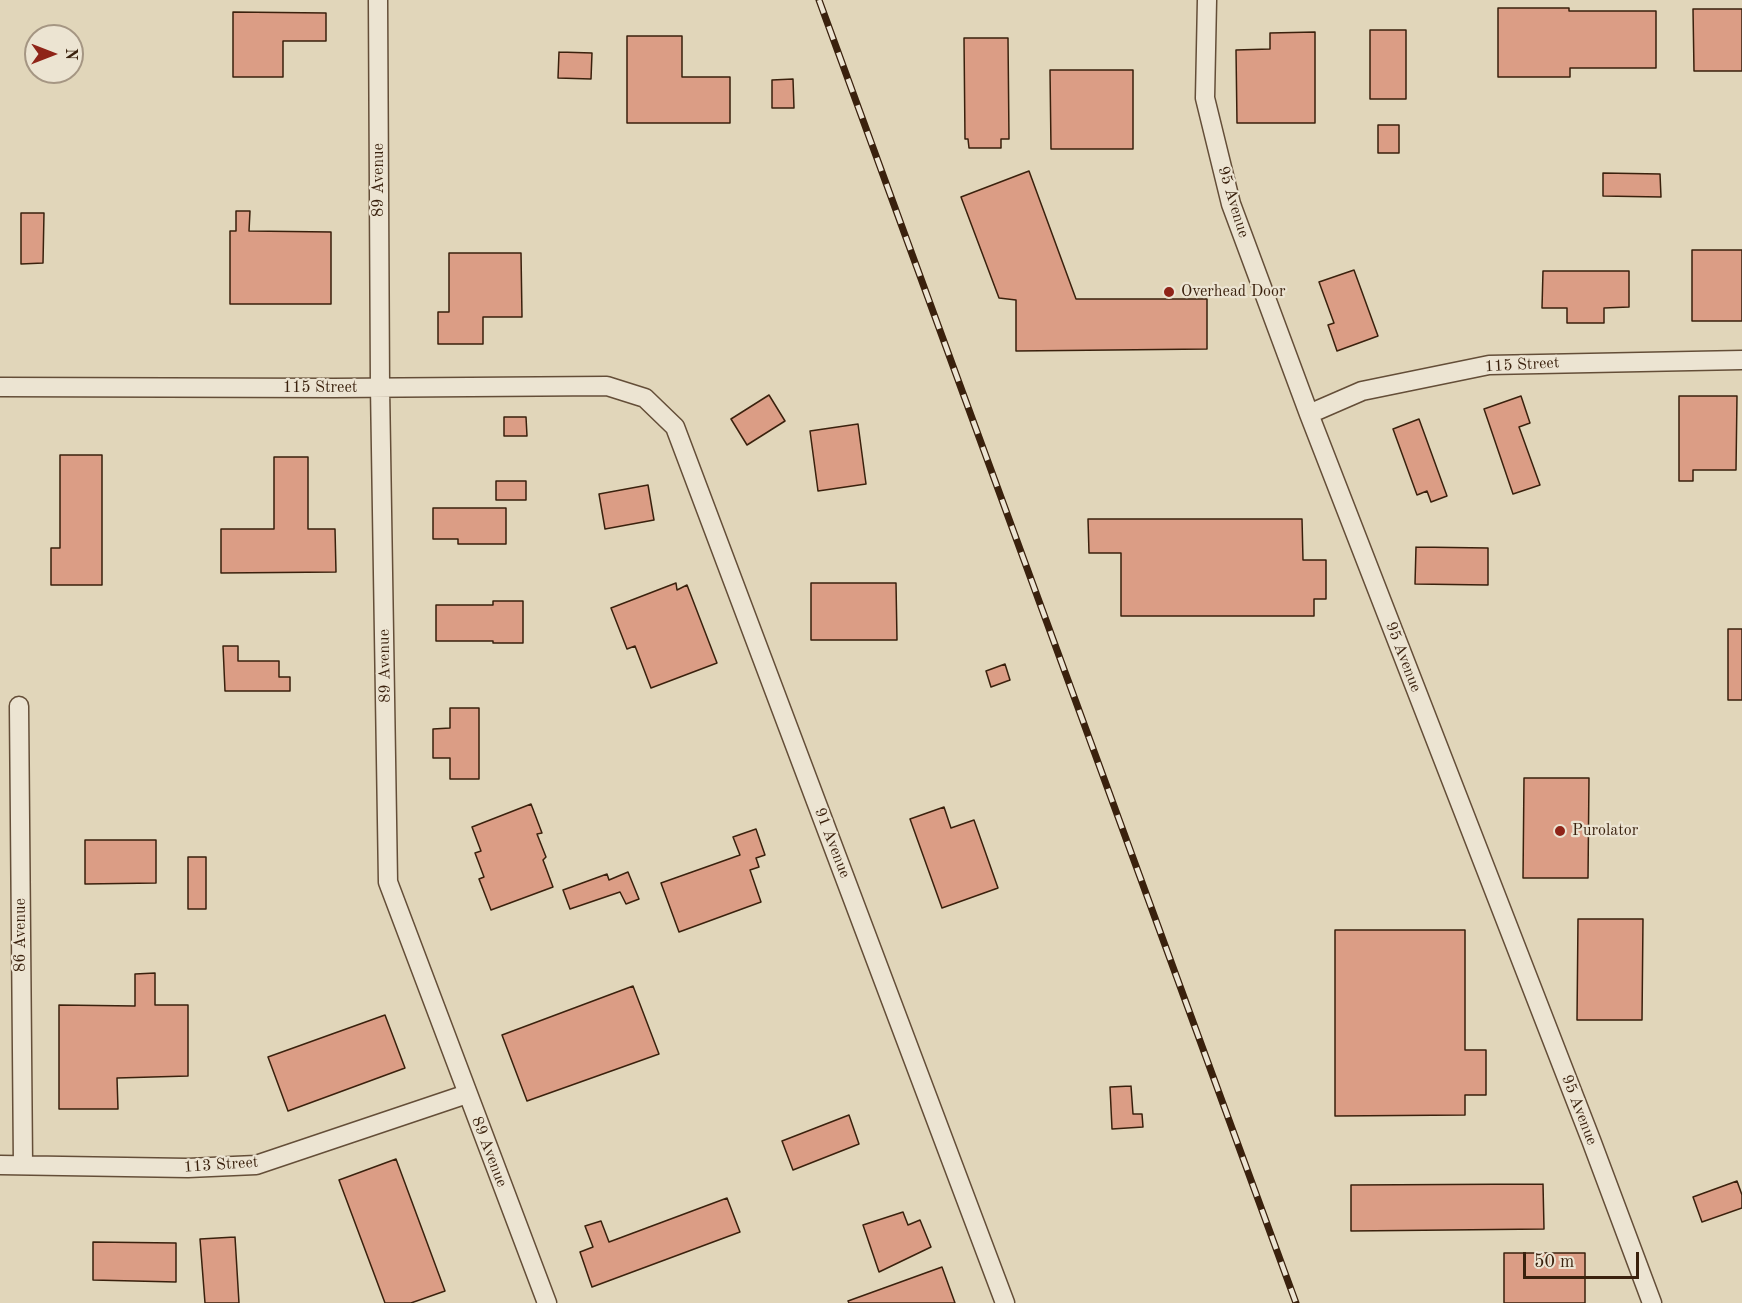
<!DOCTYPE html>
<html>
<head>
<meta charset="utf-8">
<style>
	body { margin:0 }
	#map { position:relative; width:1742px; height:1303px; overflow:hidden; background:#e1d6ba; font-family:"Old Standard TT",serif }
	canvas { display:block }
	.north { position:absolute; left:24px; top:24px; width:60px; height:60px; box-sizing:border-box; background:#ece4d2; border:2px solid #a59683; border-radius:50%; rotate:90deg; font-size:16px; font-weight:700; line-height:24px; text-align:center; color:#3a210d }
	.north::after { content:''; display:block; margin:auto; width:21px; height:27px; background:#8f2418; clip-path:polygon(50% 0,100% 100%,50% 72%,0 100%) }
	.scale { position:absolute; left:1523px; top:1252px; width:116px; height:27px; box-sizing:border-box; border:3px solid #3a210d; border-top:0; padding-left:8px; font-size:18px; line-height:21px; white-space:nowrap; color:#3a210d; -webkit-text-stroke:4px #ece4d2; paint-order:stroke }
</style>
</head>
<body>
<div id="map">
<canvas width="1742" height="1303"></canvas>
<div class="north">N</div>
<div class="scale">50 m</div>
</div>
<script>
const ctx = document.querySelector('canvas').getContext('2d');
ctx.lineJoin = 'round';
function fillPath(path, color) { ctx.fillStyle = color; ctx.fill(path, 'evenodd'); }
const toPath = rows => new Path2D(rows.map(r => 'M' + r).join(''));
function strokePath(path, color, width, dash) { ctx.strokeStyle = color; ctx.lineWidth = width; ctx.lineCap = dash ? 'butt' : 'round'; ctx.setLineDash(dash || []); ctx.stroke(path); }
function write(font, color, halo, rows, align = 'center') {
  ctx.font = font + ' "Old Standard TT",serif'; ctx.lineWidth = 4.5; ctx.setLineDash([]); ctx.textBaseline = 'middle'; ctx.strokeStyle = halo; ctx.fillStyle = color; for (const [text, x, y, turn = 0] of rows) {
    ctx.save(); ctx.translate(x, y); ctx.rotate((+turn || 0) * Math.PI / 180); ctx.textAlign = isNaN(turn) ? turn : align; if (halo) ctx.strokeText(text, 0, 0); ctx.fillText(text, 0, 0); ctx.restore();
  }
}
const building = toPath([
	[1498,8,1569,8,1569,11,1656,11,1656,68,1570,68,1570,77,1498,77,1498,8],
	[1693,9,1742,9,1742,71,1694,71,1693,9],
	[233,12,326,13,326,41,283,41,283,77,233,77,233,12],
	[1370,30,1406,30,1406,99,1370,99,1370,30],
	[1315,32,1315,123,1237,123,1236,50,1270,49,1270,33,1315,32],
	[627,36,682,36,682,77,730,77,730,123,627,123,627,36],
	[964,38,1008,38,1009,139,1001,139,1001,148,969,148,968,139,965,139,964,38],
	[559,52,592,53,591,79,558,78,559,52],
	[1050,70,1133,70,1133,149,1051,149,1050,70],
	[793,79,794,108,772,108,772,80,793,79],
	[1378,125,1399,125,1399,153,1378,153,1378,125],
	[1029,171,1076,299,1207,299,1207,349,1016,351,1016,300,999,298,961,197,1029,171],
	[1603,173,1660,174,1661,197,1603,196,1603,173],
	[236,211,250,211,249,231,331,232,331,304,230,304,230,231,236,231,236,211],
	[21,213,44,213,43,263,21,264,21,213],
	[1692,250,1742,250,1742,321,1692,321,1692,250],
	[449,253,521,253,522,317,483,317,483,344,438,344,438,312,449,312,449,253],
	[1354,270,1378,336,1337,351,1328,325,1334,323,1319,282,1354,270],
	[1543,271,1629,271,1629,307,1604,308,1604,323,1567,323,1567,308,1542,308,1543,271],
	[769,395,785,421,747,445,731,419,769,395],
	[1521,396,1530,423,1519,427,1540,485,1513,494,1484,409,1521,396],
	[1679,396,1737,396,1736,470,1693,470,1693,481,1679,481,1679,396],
	[504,417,526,417,527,436,504,436,504,417],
	[1419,419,1447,496,1431,502,1427,491,1417,495,1393,429,1419,419],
	[858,424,866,484,818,491,810,431,858,424],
	[60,455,102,455,102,585,51,585,51,548,60,548,60,455],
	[274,457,308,457,308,529,335,529,336,572,221,573,221,529,274,529,274,457],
	[496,481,526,481,526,500,496,500,496,481],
	[648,485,654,520,605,529,599,494,648,485],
	[433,508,506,508,506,544,458,544,458,539,433,539,433,508],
	[1088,519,1302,519,1303,560,1326,560,1326,599,1314,599,1314,616,1121,616,1121,553,1089,553,1088,519],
	[1416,547,1488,548,1488,585,1415,584,1416,547],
	[676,583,677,590,687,585,717,663,651,688,635,646,627,649,611,608,676,583],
	[811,583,896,583,897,640,811,640,811,583],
	[493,601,523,601,523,643,493,643,493,641,436,641,436,605,493,605,493,601],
	[1728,629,1742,629,1742,700,1728,700,1728,629],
	[223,646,238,646,238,661,279,661,279,677,290,677,290,691,225,691,223,646],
	[1005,664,1010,680,991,687,986,671,1005,664],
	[450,708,479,708,479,779,450,779,450,758,433,758,433,729,450,728,450,708],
	[1524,778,1589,778,1588,878,1523,878,1524,778],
	[531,804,542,833,537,834,546,857,543,860,553,887,491,910,479,879,484,877,475,853,481,851,472,827,531,804],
	[944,807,951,828,974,820,998,888,942,908,910,819,944,807],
	[756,829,765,855,756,858,759,867,750,870,761,902,679,932,661,883,740,855,733,837,756,829],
	[85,840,156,840,156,883,85,884,85,840],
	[188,857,206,857,206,909,188,909,188,857],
	[628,872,639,899,626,904,620,892,570,909,563,890,607,874,609,880,628,872],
	[1578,919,1643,919,1642,1020,1577,1020,1578,919],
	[1335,930,1465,930,1465,1050,1486,1050,1486,1095,1465,1095,1465,1115,1335,1116,1335,930],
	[155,973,155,1005,188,1005,188,1076,117,1078,118,1109,59,1109,59,1005,135,1006,135,974,155,973],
	[633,986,659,1054,527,1101,502,1035,633,986],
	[385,1015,405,1068,288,1111,268,1057,385,1015],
	[1131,1086,1133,1114,1142,1114,1143,1127,1112,1129,1110,1087,1131,1086],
	[849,1115,859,1144,793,1170,782,1141,849,1115],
	[396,1159,445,1291,411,1303,385,1303,339,1180,396,1159],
	[1737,1181,1742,1195,1742,1208,1702,1222,1693,1197,1737,1181],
	[1543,1184,1544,1229,1351,1231,1351,1185,1543,1184],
	[727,1198,740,1232,592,1287,580,1252,593,1247,585,1226,601,1221,609,1242,727,1198],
	[903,1212,908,1225,920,1220,931,1247,879,1272,863,1225,903,1212],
	[235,1237,239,1303,205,1303,200,1239,235,1237],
	[93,1242,176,1243,176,1282,93,1280,93,1242],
	[1504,1253,1585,1253,1585,1303,1504,1303,1504,1253],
	[942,1267,955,1303,849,1303,848,1301,942,1267]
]);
const minor = toPath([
	[378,0,380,387,388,882,547,1303],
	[1207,0,1205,98,1231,204,1309,414,1591,1140,1652,1303],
	[0,387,333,388,607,386,645,398,675,427,1005,1303],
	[1309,414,1362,391,1489,365,1742,360],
	[19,706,23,1165],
	[0,1165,188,1168,256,1165,467,1094]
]);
const rail = toPath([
	[819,0,1296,1303]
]);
const markers = [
	[1169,292,6,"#8f2418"],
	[1560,831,6,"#8f2418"]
];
const streetNames = [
	["89 Avenue",379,180,-90],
	["95 Avenue",1233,202,73],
	["115 Street",1522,365,-3],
	["115 Street",320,388],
	["95 Avenue",1403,657,69],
	["89 Avenue",385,666,-91],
	["91 Avenue",832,843,69],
	["86 Avenue",21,935,-90],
	["95 Avenue",1579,1110,69],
	["89 Avenue",489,1152,69],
	["113 Street",221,1165,-4]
];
const poiNames = [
	["Overhead Door",1181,292],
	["Purolator",1572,831]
];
fillPath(building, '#db9d85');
strokePath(building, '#3a210d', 1.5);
strokePath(minor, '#644e38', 21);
strokePath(minor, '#ece4d2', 18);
strokePath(rail, '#3a210d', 7);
strokePath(rail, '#ece4d2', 4.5, [14]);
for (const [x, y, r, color] of markers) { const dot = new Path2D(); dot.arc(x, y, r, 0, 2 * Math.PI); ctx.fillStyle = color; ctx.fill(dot); strokePath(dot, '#ece4d2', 2); }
write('16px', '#3a210d', '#ece4d2', streetNames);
write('16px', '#3a210d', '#ece4d2', poiNames, 'left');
</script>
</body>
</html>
